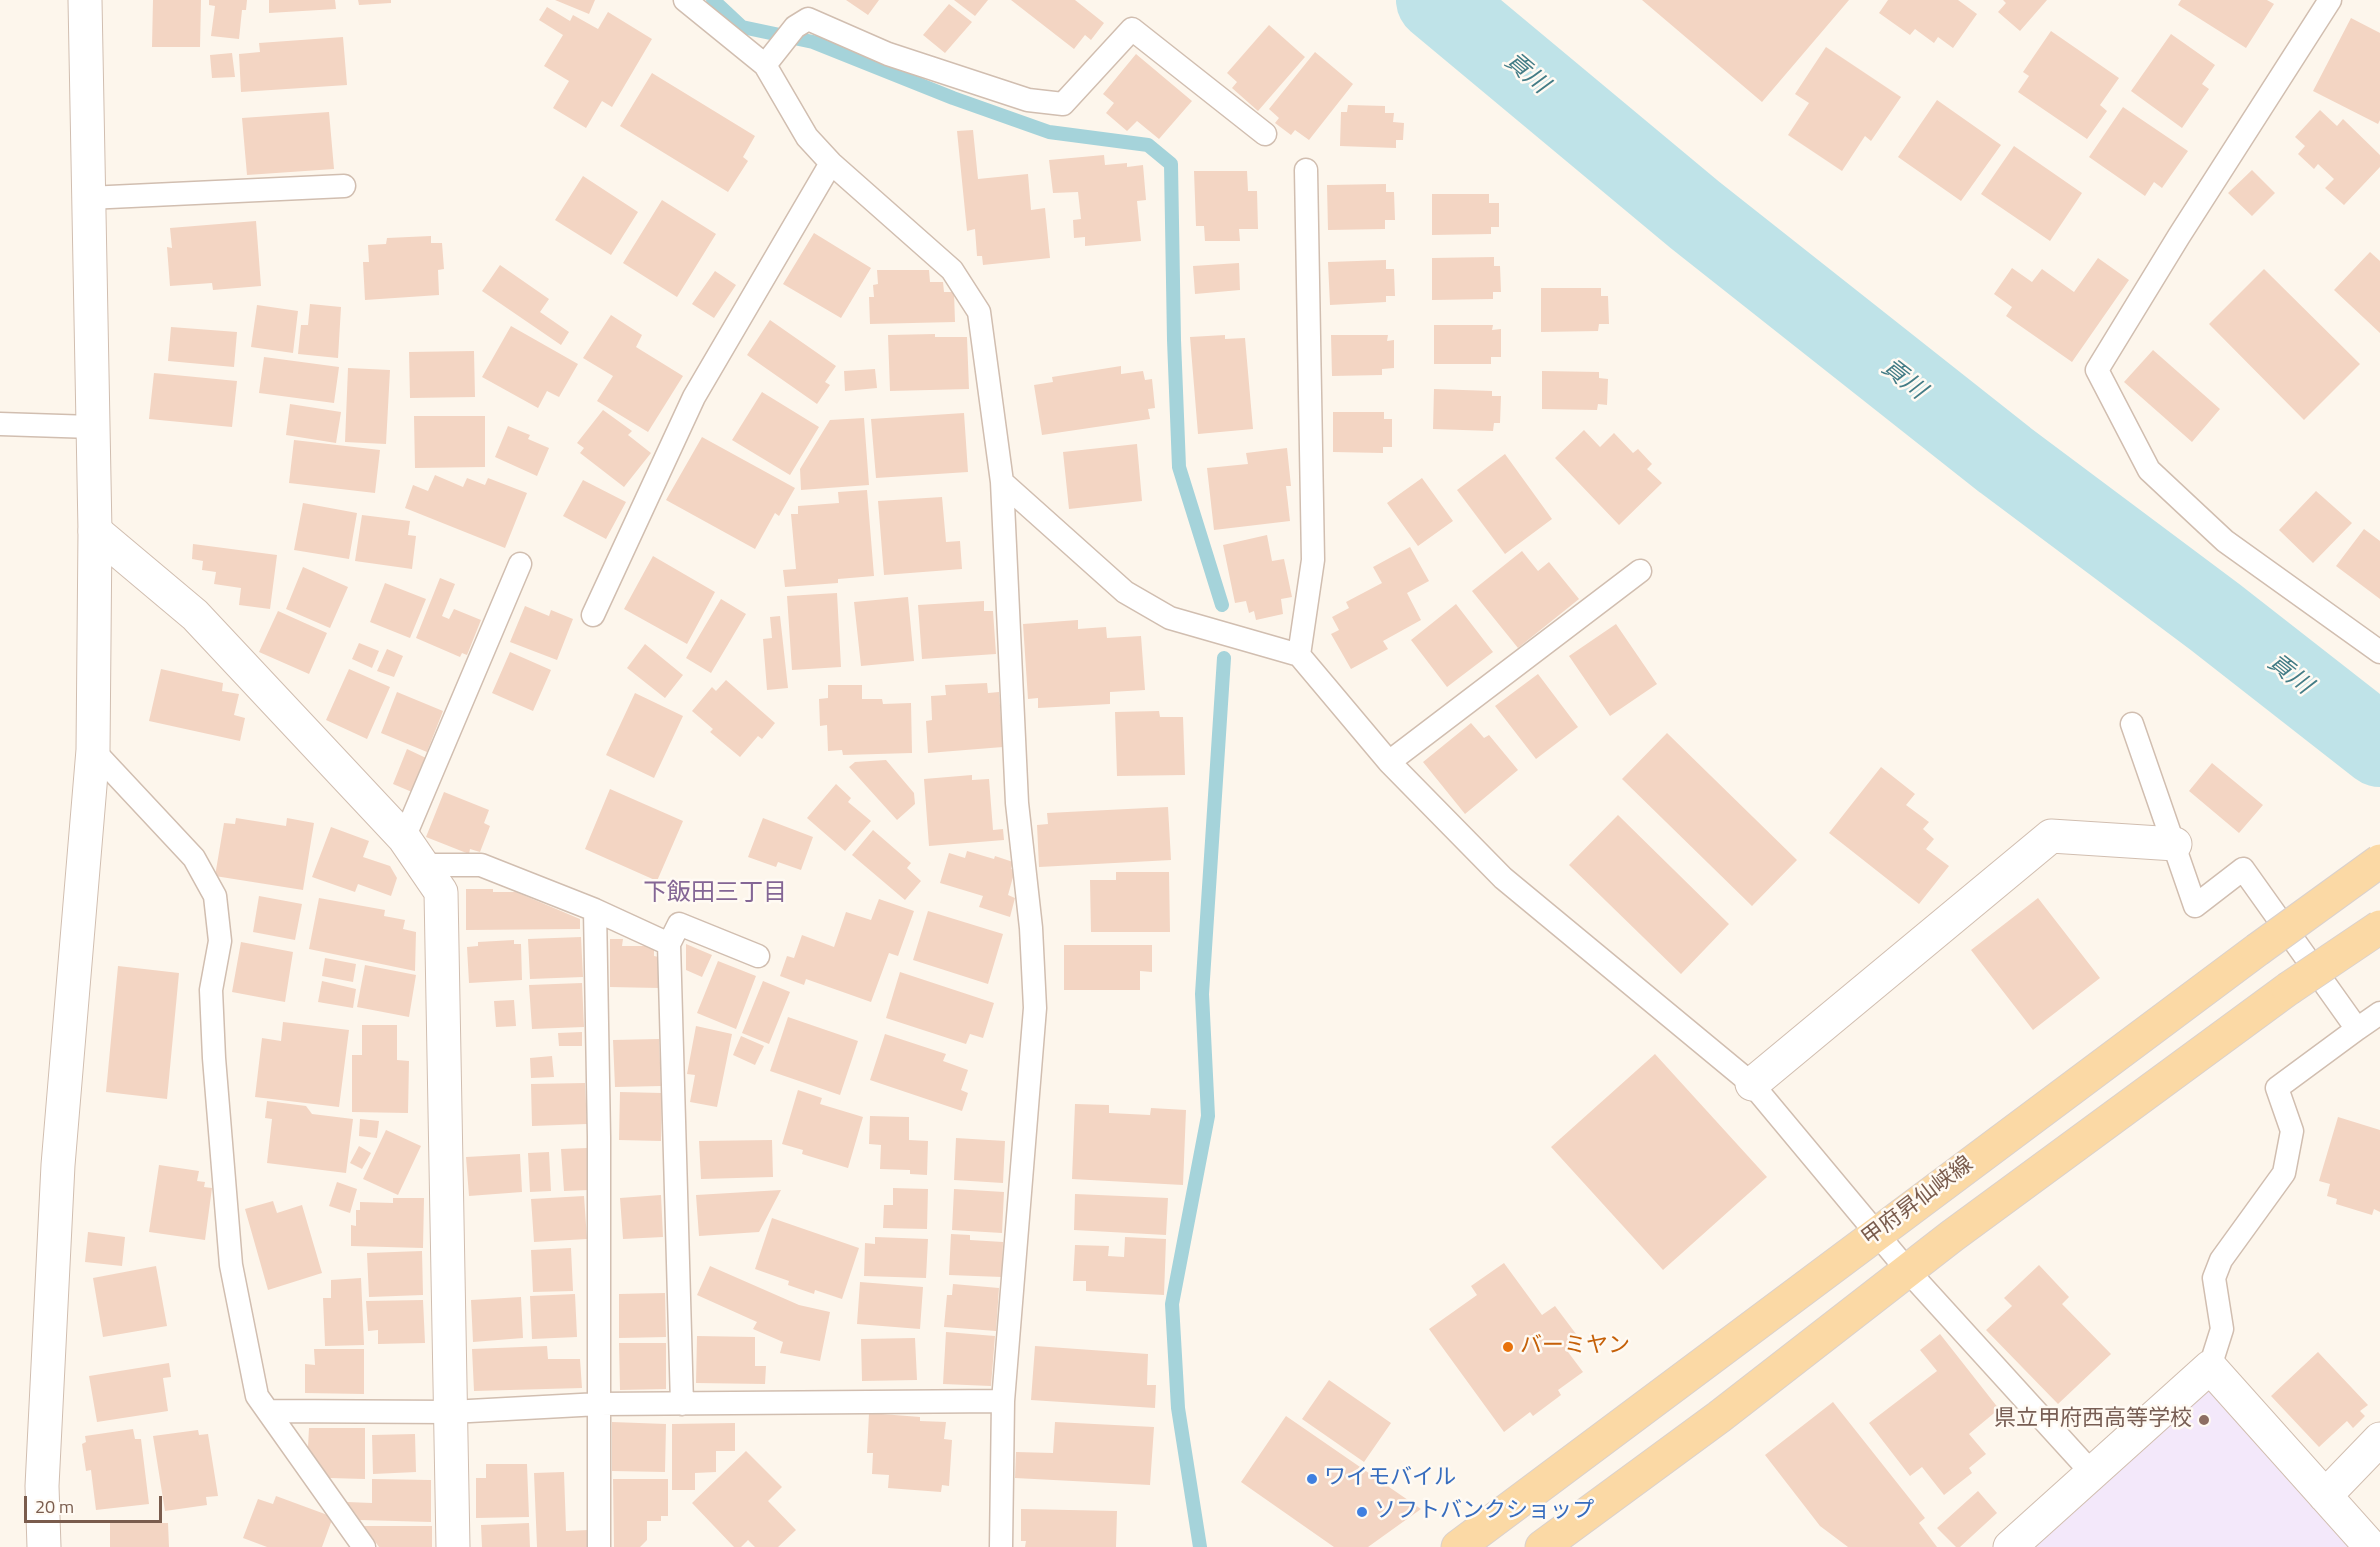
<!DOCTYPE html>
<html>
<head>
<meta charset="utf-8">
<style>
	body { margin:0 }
	#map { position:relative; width:2380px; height:1547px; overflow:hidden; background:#fdf6ec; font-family:"Titillium Web",sans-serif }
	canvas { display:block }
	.scale { position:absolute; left:24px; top:1496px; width:138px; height:27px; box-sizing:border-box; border:3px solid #7a5c4d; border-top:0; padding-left:8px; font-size:18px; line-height:21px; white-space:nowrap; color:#7a5c4d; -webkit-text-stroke:4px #fffaf3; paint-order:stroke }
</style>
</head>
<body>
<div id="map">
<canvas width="2380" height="1547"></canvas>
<div class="scale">20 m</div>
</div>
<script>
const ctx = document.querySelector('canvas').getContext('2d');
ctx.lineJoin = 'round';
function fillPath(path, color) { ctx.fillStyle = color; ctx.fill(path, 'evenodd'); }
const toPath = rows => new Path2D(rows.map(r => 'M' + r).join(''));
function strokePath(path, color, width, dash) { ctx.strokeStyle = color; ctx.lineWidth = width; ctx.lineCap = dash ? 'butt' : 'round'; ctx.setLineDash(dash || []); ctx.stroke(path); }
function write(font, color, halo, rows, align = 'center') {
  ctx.font = font + ' "Titillium Web","Noto Sans JP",sans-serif'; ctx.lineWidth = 5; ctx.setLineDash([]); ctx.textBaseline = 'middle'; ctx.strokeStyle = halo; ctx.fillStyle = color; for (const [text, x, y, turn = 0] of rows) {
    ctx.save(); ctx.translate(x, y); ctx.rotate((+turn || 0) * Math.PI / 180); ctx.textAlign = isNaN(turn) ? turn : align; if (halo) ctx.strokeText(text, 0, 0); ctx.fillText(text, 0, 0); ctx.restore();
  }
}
const education = toPath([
	[2210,1367,2371,1547,2010,1547]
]);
const stream = toPath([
	[713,0,742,27,813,42,953,98,1049,132,1148,145,1171,164,1174,340,1179,467,1222,605],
	[1200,1547,1178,1408,1172,1304,1208,1116,1202,994,1224,658]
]);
const river = toPath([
	[1437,0,1695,215,2005,460,2215,617,2380,746]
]);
const building = toPath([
	[153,0,201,0,200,47,152,47],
	[209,0,247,0,246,10,242,10,239,39,211,36,215,6,209,5],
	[269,0,335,0,336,9,269,13],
	[358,0,391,0,391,3,359,5],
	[555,0,595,0,589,14],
	[846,0,879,0,868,15],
	[954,0,988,0,975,16],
	[1011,0,1075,0,1104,23,1091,40,1085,35,1074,49],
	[1642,0,1849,0,1762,102],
	[1888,0,1958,0,1977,14,1953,48,1938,37,1934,43,1915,29,1910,35,1879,13],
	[2003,0,2047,0,2020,31,1998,12,2006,3],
	[2181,0,2267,0,2274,4,2246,48,2178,5],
	[949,4,972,22,945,53,923,35],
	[547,7,570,21,573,15,598,29,608,12,652,39,612,107,602,101,586,128,553,108,569,81,544,66,563,35,539,20],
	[2351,18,2380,33,2380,120,2378,124,2313,91],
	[1269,25,1305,57,1258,111,1232,88,1237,82,1227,73],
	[2051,31,2119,78,2100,105,2107,111,2087,139,2018,92,2029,76,2023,72],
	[2171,34,2215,65,2202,84,2209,89,2182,128,2131,91],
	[343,37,347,85,241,92,239,54,260,52,259,43],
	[1826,47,1901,97,1871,141,1865,136,1842,171,1788,135,1809,103,1795,94],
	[1315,52,1353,84,1309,140,1295,130,1291,135,1275,123,1279,118,1269,109],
	[232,53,235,77,212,78,210,55],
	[1136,54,1192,101,1159,139,1137,121,1127,131,1106,113,1114,103,1103,94],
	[652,73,755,136,743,157,748,161,728,192,620,126],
	[1937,100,2001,145,1961,201,1898,157],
	[1348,105,1385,106,1385,113,1394,113,1393,122,1404,123,1403,140,1396,140,1396,148,1340,146,1341,112,1347,112],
	[2123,107,2188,151,2162,188,2154,182,2145,196,2089,157],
	[2320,110,2337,126,2343,119,2380,155,2380,167,2344,205,2325,188,2334,179,2318,164,2314,169,2298,154,2305,146,2295,137],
	[329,112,334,169,247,175,242,118],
	[973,130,978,179,1028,174,1031,210,1045,208,1050,258,983,265,982,256,977,256,975,229,967,231,957,131],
	[2014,146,2082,193,2050,241,1981,194],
	[1104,155,1105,165,1127,163,1127,167,1143,165,1146,200,1137,201,1141,241,1085,246,1085,237,1074,238,1073,220,1081,219,1078,192,1053,193,1049,160],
	[2252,170,2275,193,2252,216,2228,193],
	[1194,171,1247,171,1248,191,1257,191,1258,229,1239,229,1240,241,1205,241,1204,226,1196,226],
	[583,176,638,212,611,255,555,220],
	[1386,184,1386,192,1394,192,1395,220,1385,220,1385,229,1328,230,1327,185],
	[1432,194,1489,194,1489,203,1499,203,1499,227,1491,227,1491,234,1432,235],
	[662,200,716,234,677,297,623,263],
	[256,221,261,286,213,290,212,283,170,286,167,247,172,248,170,228],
	[814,233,871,268,841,318,783,284],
	[431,236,431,243,442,243,444,269,438,270,439,295,365,300,363,262,369,262,368,245,386,244,387,238],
	[2370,252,2380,261,2380,333,2334,290],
	[1494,257,1494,266,1500,266,1501,292,1493,292,1493,299,1432,300,1432,258],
	[2098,258,2129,280,2072,362,2006,316,2012,307,1994,294,2012,268,2032,282,2042,269,2074,292],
	[1386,260,1386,269,1394,269,1395,296,1386,296,1386,302,1330,305,1328,262],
	[1239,263,1240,290,1195,294,1193,266],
	[500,265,549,299,540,312,569,332,561,345,482,291],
	[2264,269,2360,364,2304,420,2209,324],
	[877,270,929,270,930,282,943,282,944,292,954,292,955,322,870,324,869,297,874,297,873,285,878,284],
	[715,271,736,285,714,318,692,304],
	[1541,288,1601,288,1601,296,1608,296,1609,324,1599,324,1598,331,1541,332],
	[310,304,341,307,338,358,298,354,301,325,308,325],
	[257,305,298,311,293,353,251,347],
	[611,315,642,335,636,347,683,376,648,432,597,401,613,376,583,358],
	[770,320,836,366,825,382,830,385,817,404,747,355],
	[1434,325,1493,325,1492,330,1501,329,1501,357,1491,357,1491,364,1434,364],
	[511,326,578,364,559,397,547,391,538,408,482,377],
	[171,327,237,332,234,367,168,361],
	[935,334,935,337,967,337,969,389,890,391,888,335],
	[1225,335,1225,339,1245,338,1253,429,1198,434,1190,337],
	[1331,335,1388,335,1387,341,1394,340,1394,368,1382,369,1382,375,1332,376],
	[2153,350,2220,409,2192,442,2124,382],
	[474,351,475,397,410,398,409,352],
	[264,357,339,367,334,403,259,393],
	[1121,366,1121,374,1143,371,1145,380,1152,379,1155,408,1148,409,1150,419,1042,435,1034,385,1053,382,1052,377],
	[348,368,390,370,386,444,345,442],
	[875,369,877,388,845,391,844,371],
	[1542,371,1599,372,1599,378,1608,379,1607,405,1598,404,1597,410,1542,409],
	[154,373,237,381,232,427,149,419],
	[1434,389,1492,391,1492,396,1501,396,1500,423,1494,423,1493,431,1433,429],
	[762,392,819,427,790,475,732,440],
	[290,404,341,412,336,443,286,435],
	[603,410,632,431,628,435,651,453,624,487,580,453,584,448,577,443],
	[1333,412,1384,412,1384,419,1392,419,1392,447,1383,447,1383,453,1333,452],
	[964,413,968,472,876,478,871,419],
	[414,416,485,416,485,467,415,468],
	[864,418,869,485,801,490,800,469,830,420],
	[508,426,530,435,528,439,549,448,537,476,495,457],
	[1584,430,1600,447,1614,433,1633,453,1638,449,1652,464,1647,469,1662,483,1619,525,1555,458],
	[702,437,795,488,779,516,775,513,755,549,666,500],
	[294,440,380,450,375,493,289,483],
	[1137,444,1142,501,1069,509,1063,452],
	[1287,448,1291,486,1286,486,1290,521,1214,530,1207,468,1248,464,1246,453],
	[1505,454,1552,519,1505,554,1457,490],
	[435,475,463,487,467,478,485,485,488,478,527,493,505,548,405,508,413,485,428,491],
	[1422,478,1453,521,1418,546,1387,503],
	[583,480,626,502,606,539,563,516],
	[867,490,874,576,838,579,838,583,785,587,783,570,796,569,791,514,798,514,798,506,839,503,838,492],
	[2316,491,2352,523,2313,563,2279,530],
	[942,497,946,542,960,541,962,569,884,575,878,501],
	[303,503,357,513,349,559,294,550],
	[362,515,410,521,408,535,416,536,412,569,355,561],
	[2364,529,2380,541,2380,599,2336,566],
	[1267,535,1272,561,1284,559,1292,597,1281,599,1283,614,1256,620,1254,611,1249,613,1246,601,1235,603,1223,545],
	[193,544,277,555,270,609,239,605,241,588,214,584,216,572,202,570,203,561,192,559],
	[1410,547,1429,581,1407,593,1421,620,1383,641,1388,649,1351,669,1331,634,1339,630,1332,617,1349,608,1346,602,1382,583,1373,567],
	[1522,551,1538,571,1549,562,1579,599,1518,648,1472,591],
	[653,556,715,592,687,644,624,609],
	[303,567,348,587,330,628,286,609],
	[440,578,455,584,442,616,449,619,454,609,481,620,467,655,462,653,460,657,416,638],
	[385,583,426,599,410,638,370,622],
	[837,593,841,667,792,670,787,596],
	[908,597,914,661,861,666,854,602],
	[721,599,746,614,711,673,686,658],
	[984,601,984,611,993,611,996,654,922,659,918,605],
	[1456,604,1493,652,1447,687,1411,640],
	[525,606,549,616,551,610,573,619,557,660,510,642],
	[278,611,327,633,309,674,259,652],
	[780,616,788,688,767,690,763,639,772,638,770,617],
	[1078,620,1078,629,1106,627,1107,638,1141,636,1145,690,1110,692,1110,704,1038,708,1038,698,1028,699,1023,624],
	[1616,624,1657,684,1610,716,1569,656],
	[359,643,379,651,372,668,352,659],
	[645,644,683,675,665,698,627,668],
	[387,649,403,656,394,677,377,671],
	[510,652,551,670,533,711,492,693],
	[161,669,223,683,222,691,239,694,234,715,245,718,240,741,149,721],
	[349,669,390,687,367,739,326,720],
	[1538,674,1578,727,1536,759,1495,706],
	[726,680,775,723,762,739,758,736,740,757,710,732,713,729,692,711,712,687,716,691],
	[987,683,988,693,999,692,1003,747,928,753,926,721,932,720,931,696,946,695,945,685],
	[828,685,862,685,862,699,882,699,883,704,911,703,912,753,843,755,842,750,828,751,827,725,820,726,819,699,828,698],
	[397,692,443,711,427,752,381,733],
	[635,693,683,716,654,778,606,755],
	[1159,711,1160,717,1183,717,1185,775,1117,776,1115,712],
	[1471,723,1484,738,1489,735,1518,770,1465,814,1423,762],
	[1667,733,1797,860,1752,906,1622,779],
	[407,749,426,758,412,792,393,784],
	[886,760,914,793,915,804,897,820,849,767,855,762],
	[2212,763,2263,805,2239,833,2189,791],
	[1881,767,1915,794,1906,805,1929,822,1923,829,1934,839,1926,849,1949,866,1919,904,1829,833],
	[972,775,972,780,989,779,993,830,1003,829,1004,840,929,846,924,779],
	[836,784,851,798,848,802,871,821,845,851,807,818],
	[610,789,683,821,657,881,585,849],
	[444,792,489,810,484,823,490,826,480,852,470,849,469,854,426,837],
	[1168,807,1171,860,1039,867,1037,825,1048,824,1047,813],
	[1618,815,1729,924,1681,974,1569,865],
	[236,818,286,826,287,818,314,823,303,890,215,876,224,823,235,824],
	[763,818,813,837,801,870,778,862,776,867,748,857],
	[331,827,369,841,363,857,390,866,397,878,391,896,358,884,355,892,312,877],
	[873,830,911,863,907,868,921,881,905,900,852,855],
	[967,851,994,859,995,856,1013,862,1011,869,1015,870,1008,895,1015,898,1010,917,979,907,983,896,940,883,949,853,965,858],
	[1116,872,1169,872,1170,932,1091,932,1090,880,1116,880],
	[466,889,493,889,493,892,516,892,580,919,580,929,466,930],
	[259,896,302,904,295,940,253,932],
	[319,898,385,910,384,916,405,920,403,929,416,932,415,971,309,949],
	[2038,898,2100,978,2033,1030,1971,950],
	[879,899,914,911,898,956,889,953,871,1002,806,979,804,985,780,976,787,956,794,958,802,935,834,947,846,912,871,920],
	[928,911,1003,934,988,984,913,960],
	[581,937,583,977,530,979,528,939],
	[610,939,623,939,622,946,654,946,654,956,659,957,659,988,610,987],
	[514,940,514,944,521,944,522,980,469,983,467,947,478,946,478,942],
	[241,942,293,952,285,1002,232,992],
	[686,944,712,955,702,977,686,970],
	[1064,945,1152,945,1152,972,1140,971,1140,990,1064,990],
	[325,958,356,964,353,982,322,976],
	[718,961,756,976,736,1029,697,1013],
	[365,965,416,975,409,1017,357,1007],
	[118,966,179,973,167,1099,106,1092],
	[900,972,994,1003,983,1038,970,1034,966,1044,886,1018],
	[322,981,356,989,353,1008,318,1002],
	[763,981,790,992,769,1044,742,1033],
	[582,983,584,1027,532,1029,529,985],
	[514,1000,516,1026,496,1027,494,1001],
	[788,1017,858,1041,840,1095,770,1071],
	[283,1022,349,1030,339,1107,255,1097,262,1038,281,1041],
	[362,1025,397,1025,397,1060,409,1061,408,1113,352,1112,352,1055,362,1055],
	[696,1026,732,1034,717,1107,690,1102,695,1075,687,1074],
	[582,1032,582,1046,559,1046,558,1033],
	[885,1034,946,1054,943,1061,968,1070,961,1090,968,1093,962,1111,870,1080],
	[741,1036,764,1046,755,1065,733,1055],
	[659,1039,661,1086,615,1087,613,1040],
	[1655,1054,1767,1177,1663,1270,1551,1147],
	[552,1056,554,1077,531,1078,530,1058],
	[585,1083,587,1124,532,1126,531,1084],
	[798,1090,822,1098,820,1104,863,1117,848,1168,802,1154,803,1150,782,1144],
	[620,1092,662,1093,661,1141,619,1140],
	[267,1101,306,1106,312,1114,353,1119,346,1173,267,1163,272,1119,265,1118],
	[1075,1104,1109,1105,1109,1113,1150,1115,1151,1108,1186,1110,1183,1185,1072,1179],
	[870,1116,909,1117,909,1140,928,1141,927,1175,910,1174,910,1170,880,1169,881,1145,869,1144],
	[2338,1117,2380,1130,2380,1212,2374,1209,2372,1215,2336,1204,2337,1199,2327,1196,2330,1184,2319,1181],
	[360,1119,379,1121,377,1138,359,1136],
	[386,1130,421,1146,398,1195,363,1179],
	[956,1138,1005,1141,1003,1183,954,1180],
	[772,1140,773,1177,701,1179,699,1141],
	[359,1146,371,1153,362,1169,350,1163],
	[587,1148,589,1190,564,1191,561,1149],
	[549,1152,551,1191,530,1192,528,1153],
	[520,1154,522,1192,469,1196,466,1157],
	[159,1165,199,1171,197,1181,205,1182,204,1187,212,1188,205,1240,149,1232],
	[337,1182,357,1189,350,1213,329,1206],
	[893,1188,928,1189,927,1229,883,1228,884,1205,893,1205],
	[954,1189,1004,1192,1002,1233,952,1230],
	[781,1190,759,1232,699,1236,696,1195],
	[1075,1194,1168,1198,1166,1235,1074,1230],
	[661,1195,663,1237,623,1239,620,1198],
	[584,1196,587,1239,534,1242,531,1199],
	[393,1198,424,1198,423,1248,351,1246,351,1225,356,1226,356,1210,360,1210,360,1202,393,1203],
	[273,1201,277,1213,302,1205,322,1273,268,1290,245,1209],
	[772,1218,859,1248,842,1299,815,1290,814,1294,788,1285,789,1281,755,1269],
	[88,1232,125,1237,122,1266,85,1262],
	[951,1234,970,1235,970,1240,1003,1242,1002,1277,949,1275],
	[875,1237,928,1239,926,1278,864,1276,865,1243,875,1244],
	[1125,1237,1166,1239,1164,1295,1086,1291,1086,1281,1073,1281,1075,1245,1109,1246,1108,1256,1124,1257],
	[571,1248,573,1291,533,1292,531,1250],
	[422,1251,423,1295,369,1297,367,1253],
	[1504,1263,1542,1315,1555,1306,1582,1342,1568,1352,1583,1372,1558,1390,1561,1395,1533,1416,1530,1412,1504,1432,1429,1329,1477,1295,1471,1286],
	[2039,1265,2069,1297,2062,1304,2111,1354,2058,1404,1986,1330,2012,1306,2004,1298],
	[156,1266,167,1326,103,1337,93,1278],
	[710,1266,799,1305,830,1312,820,1361,780,1353,783,1342,753,1329,757,1322,697,1295],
	[361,1278,364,1345,325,1346,323,1298,331,1298,331,1280],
	[860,1282,923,1287,920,1329,857,1324],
	[953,1284,999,1288,996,1331,944,1327,947,1295,952,1295],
	[665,1293,666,1337,619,1338,619,1294],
	[575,1294,577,1337,532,1339,530,1296],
	[521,1297,523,1338,473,1342,471,1300],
	[423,1300,425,1343,378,1344,378,1330,368,1331,366,1301],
	[946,1332,995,1336,991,1386,943,1384],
	[1940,1334,1999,1409,1969,1434,1986,1454,1969,1468,1972,1473,1944,1495,1922,1467,1910,1476,1869,1423,1937,1371,1920,1350],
	[697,1336,755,1337,755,1366,766,1366,765,1384,696,1383],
	[915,1338,917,1380,862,1381,861,1339],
	[619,1343,666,1343,666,1389,620,1390],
	[547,1346,548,1359,580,1359,582,1388,474,1391,472,1349],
	[1035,1346,1148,1354,1147,1385,1156,1385,1155,1408,1031,1400],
	[314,1349,364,1349,364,1394,305,1393,305,1364,315,1365],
	[2318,1352,2368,1405,2360,1411,2365,1416,2353,1428,2347,1421,2319,1447,2271,1396],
	[169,1363,171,1377,163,1378,168,1411,97,1422,89,1376],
	[1329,1380,1391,1423,1364,1462,1302,1419],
	[1833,1402,1925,1518,1919,1523,1937,1547,1848,1547,1820,1526,1765,1455],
	[869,1413,920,1417,920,1421,946,1422,944,1439,952,1440,949,1486,942,1485,941,1492,888,1488,889,1475,872,1474,873,1453,867,1453],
	[1286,1416,1421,1509,1368,1547,1334,1547,1241,1482],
	[612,1422,666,1424,665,1472,612,1471],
	[1055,1422,1154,1427,1150,1485,1015,1478,1016,1452,1053,1453],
	[735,1423,735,1451,716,1451,716,1472,695,1473,695,1490,672,1490,672,1424],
	[309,1428,365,1428,365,1479,329,1478,308,1447],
	[133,1429,135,1439,141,1439,149,1504,96,1510,91,1470,86,1471,82,1444,86,1442,85,1436],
	[198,1430,199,1435,208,1434,218,1496,206,1497,207,1505,165,1511,153,1436],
	[415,1434,416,1472,373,1474,372,1435],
	[746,1451,782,1487,768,1501,796,1530,778,1547,755,1547,748,1540,741,1547,734,1547,692,1503],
	[486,1464,527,1464,529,1517,476,1518,476,1478,486,1478],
	[564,1472,566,1531,589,1530,589,1547,537,1547,534,1473],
	[372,1479,431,1480,431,1522,360,1520,347,1502,372,1503],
	[613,1479,668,1479,668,1516,661,1516,661,1521,647,1521,647,1540,640,1547,614,1547],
	[1978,1491,1997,1513,1960,1547,1956,1547,1937,1528],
	[276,1496,333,1517,322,1547,267,1547,243,1538,258,1499,273,1504],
	[1021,1509,1117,1511,1116,1547,1025,1547,1026,1541,1021,1541],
	[110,1523,168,1523,169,1547,110,1547],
	[529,1523,530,1547,482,1547,481,1525],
	[364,1526,432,1526,432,1547,379,1547]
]);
const service = toPath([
	[685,0,765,65,795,27,808,19,888,54,1028,100,1063,104,1132,29,1265,134],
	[2330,0,2179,236,2097,370,2149,470,2225,541,2380,652],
	[765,65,807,137,831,163,952,270,979,312,1002,482,1017,803,1031,928,1035,1008,1003,1401,1001,1547],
	[88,198,344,186],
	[0,424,92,427],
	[1002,482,1125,592,1170,618,1299,655,1389,762,1503,878,1752,1084,1908,1271,2092,1473],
	[593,615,694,397,831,163],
	[1299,655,1313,560,1306,170],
	[2132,724,2195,906,2243,869,2357,1029,2277,1088,2292,1131,2284,1173,2221,1260,2214,1278,2222,1329,2210,1367],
	[93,750,194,858,215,896,220,941,211,990,214,1058,231,1265,257,1396,364,1547],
	[1389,762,1640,571],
	[404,838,520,564],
	[422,865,481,865,595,910,669,944,682,1404],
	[595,910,599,1137,599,1547],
	[669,944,679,924,758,956],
	[2357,1029,2380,1013],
	[269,1411,451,1412,599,1404,1003,1401]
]);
const minor = toPath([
	[95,531,195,615,404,838,441,892,453,1547],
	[1752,1084,2051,836,2175,844],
	[2325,1496,2380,1439],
	[2010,1547,2210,1367,2371,1547]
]);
const tertiary = toPath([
	[44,1547,42,1486,58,1165,93,750,95,531,85,0]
]);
const primary = toPath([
	[1458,1547,2257,950],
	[1542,1547,1719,1417,1952,1236,2288,989]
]);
const primaryBridge = toPath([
	[2257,950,2380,861],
	[2288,989,2380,927]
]);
const markers = [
	[1508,1347,6,"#e8710a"],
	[2204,1420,6,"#8d6e63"],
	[1312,1479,6,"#3f7fe0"],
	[1362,1512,6,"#3f7fe0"]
];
const streetNames = [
	["甲府昇仙峡線",1918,1202,-37]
];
const foodNames = [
	["バーミヤン",1520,1347]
];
const educationNames = [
	["県立甲府西高等学校",2192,1420]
];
const shopNames = [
	["ワイモバイル",1324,1479],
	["ソフトバンクショップ",1374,1512]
];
const waterNames = [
	["貢川",1526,74,40],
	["貢川",1903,380,38],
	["貢川",2289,675,38]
];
const neighbourhoodNames = [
	["下飯田三丁目",715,894]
];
fillPath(education, '#f3e8fa');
strokePath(stream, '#a5d3da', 14);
strokePath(river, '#bfe3e8', 82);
fillPath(building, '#f3d5c3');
strokePath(service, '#d1beb0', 25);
strokePath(minor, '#d1beb0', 35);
strokePath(tertiary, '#d1beb0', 35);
strokePath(primary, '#dad1cd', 35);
strokePath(service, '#fff', 22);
strokePath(minor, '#fff', 33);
strokePath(tertiary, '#fff', 33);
strokePath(primary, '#fbd9a5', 33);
strokePath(primaryBridge, '#dad1cd', 35, []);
strokePath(primaryBridge, '#fbd9a5', 33);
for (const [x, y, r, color] of markers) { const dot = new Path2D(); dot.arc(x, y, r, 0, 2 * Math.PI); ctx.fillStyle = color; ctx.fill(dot); strokePath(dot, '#fffaf3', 2); }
write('22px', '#7a5c4d', '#fffaf3', streetNames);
write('22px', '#c56008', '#fffaf3', foodNames, 'left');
write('22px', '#785e54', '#fffaf3', educationNames, 'right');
write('22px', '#366cbe', '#fffaf3', shopNames, 'left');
write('italic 24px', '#437c86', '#fffaf3', waterNames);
write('24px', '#846695', '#fffaf3', neighbourhoodNames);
</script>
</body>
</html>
